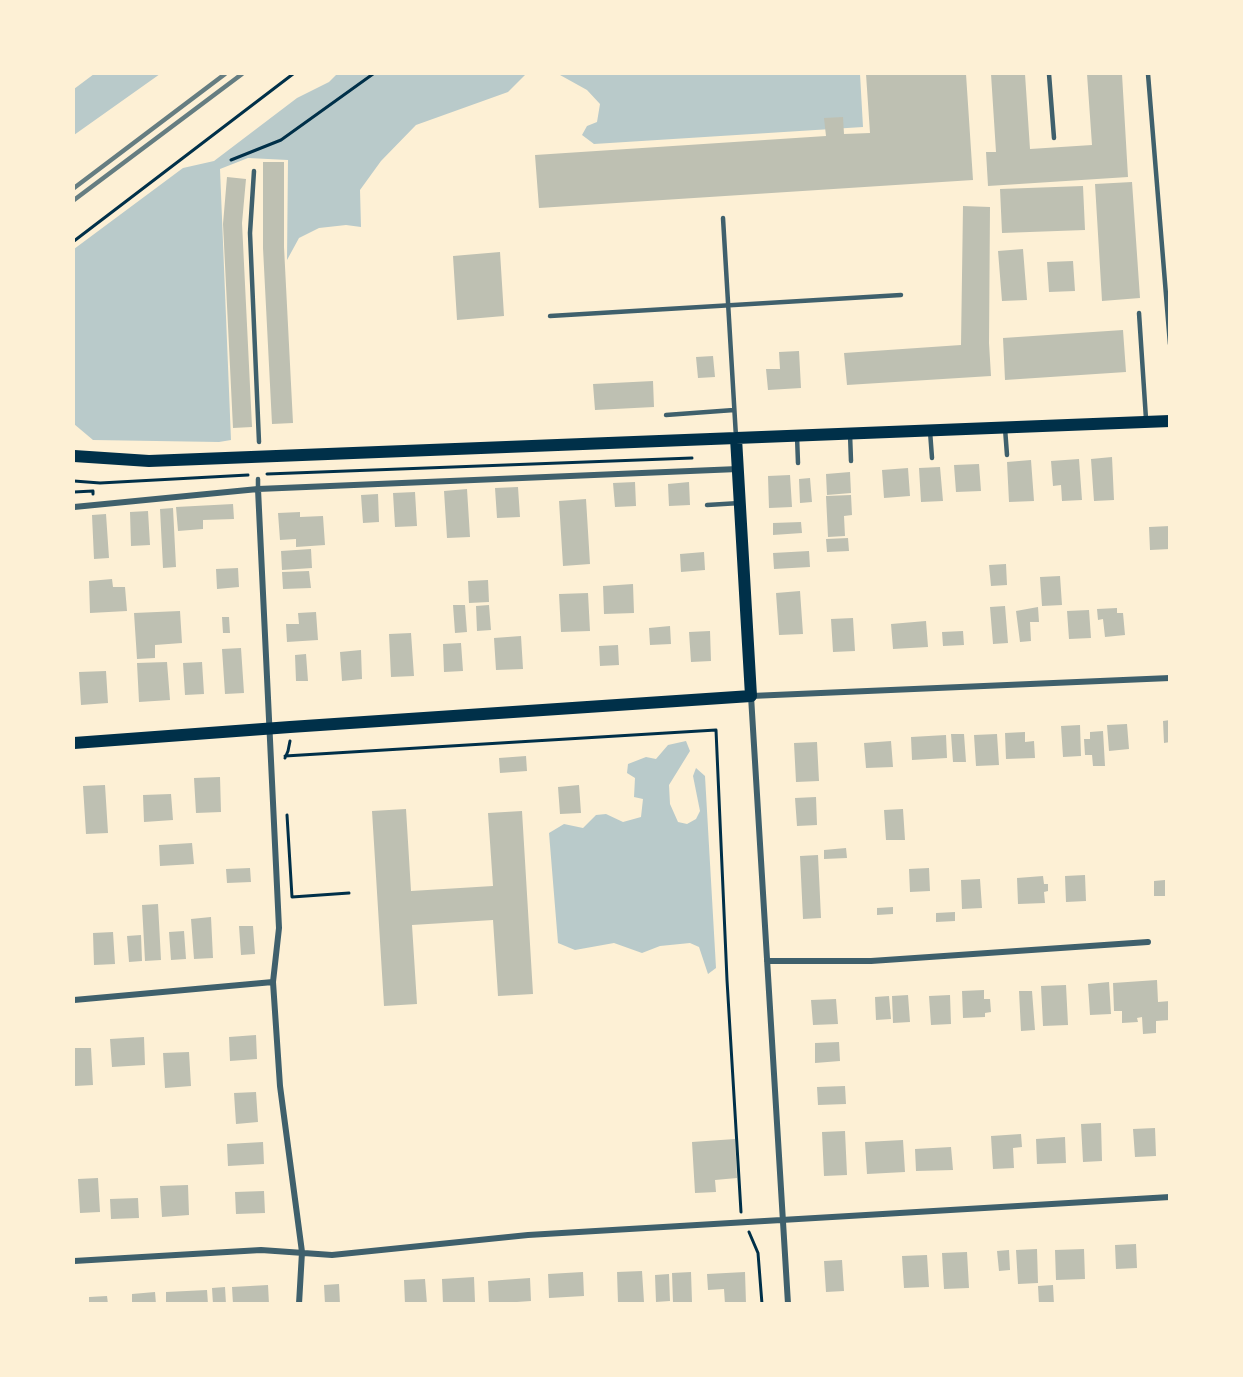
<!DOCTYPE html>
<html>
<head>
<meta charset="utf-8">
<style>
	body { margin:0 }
	#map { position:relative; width:1243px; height:1377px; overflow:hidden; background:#fdf0d5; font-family:Roboto,sans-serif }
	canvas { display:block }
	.frame { position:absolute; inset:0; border:75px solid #fdf0d5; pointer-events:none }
</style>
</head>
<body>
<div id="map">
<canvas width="1243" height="1377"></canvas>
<div class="frame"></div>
</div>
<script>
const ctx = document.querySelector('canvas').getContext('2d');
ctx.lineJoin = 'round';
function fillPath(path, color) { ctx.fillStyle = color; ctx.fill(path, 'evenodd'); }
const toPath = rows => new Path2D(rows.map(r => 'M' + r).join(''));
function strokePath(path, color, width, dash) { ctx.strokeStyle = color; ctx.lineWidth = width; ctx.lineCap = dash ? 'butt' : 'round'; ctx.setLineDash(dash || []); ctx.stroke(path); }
const green = toPath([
	[94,74,160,74,74,135,74,89],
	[337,74,526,74,508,92,416,125,381,161,360,190,361,227,346,225,319,228,299,238,287,260,288,160,248,158,220,169,231,440,219,442,93,440,74,424,74,249,183,168,214,161,297,98,329,82],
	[551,74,860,74,863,127,594,144,582,135,587,126,597,122,600,104,587,90,560,75],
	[686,741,690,751,669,785,670,804,678,822,687,824,696,819,700,811,693,776,696,768,705,776,716,968,708,974,699,947,690,943,660,946,642,953,614,943,575,950,558,943,549,833,564,824,583,828,596,815,606,814,623,822,641,817,643,799,634,797,635,778,627,773,628,764,646,757,656,759,668,745]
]);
const building = toPath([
	[866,74,966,74,973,180,539,208,535,155,826,136,824,118,843,117,844,134,870,133],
	[991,74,1025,74,1030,149,1092,145,1087,74,1122,74,1128,177,988,186,986,152,996,152],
	[263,162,284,162,284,247,293,423,272,424,263,248],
	[227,177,246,179,242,223,252,427,233,428,223,224],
	[1132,182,1140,298,1102,301,1095,184],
	[1083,186,1085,230,1002,233,1000,189],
	[963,206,990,207,989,343,991,376,847,385,844,353,961,345],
	[1023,249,1027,300,1002,301,998,251],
	[500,252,504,316,457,320,453,256],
	[1073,261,1075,291,1049,292,1047,262],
	[1123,330,1126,372,1005,380,1003,338],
	[799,351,801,388,768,390,766,369,780,369,779,352],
	[713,356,715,377,698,378,696,357],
	[653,381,654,407,595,410,593,384],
	[1112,457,1114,500,1094,501,1091,459],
	[1079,459,1082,500,1062,501,1061,485,1053,486,1051,461],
	[1031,460,1034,501,1009,502,1007,462],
	[979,464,981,491,956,492,954,465],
	[940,467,943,501,921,502,919,468],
	[908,468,910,496,884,498,882,470],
	[850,472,851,493,827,495,826,474],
	[790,475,792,507,769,508,768,476],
	[810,478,812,502,800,503,799,479],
	[635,482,636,506,615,507,613,483],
	[689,482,690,505,669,506,668,484],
	[518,487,520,517,497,518,495,488],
	[467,489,470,537,447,538,444,491],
	[415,492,417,526,395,527,393,493],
	[378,494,379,522,363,523,361,495],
	[851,495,852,515,844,516,845,536,828,537,826,496],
	[586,499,590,564,563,566,559,501],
	[233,504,234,519,203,520,203,529,178,531,176,507],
	[173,508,176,567,163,568,160,509],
	[148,511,150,545,131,546,130,512],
	[300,512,300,517,323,516,325,545,296,547,296,539,280,540,278,513],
	[106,514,109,558,94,559,92,515],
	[801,522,802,533,773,535,773,523],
	[1170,526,1170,549,1150,550,1149,527],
	[848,538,849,551,827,552,826,539],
	[311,549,312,568,282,570,281,551],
	[809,551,810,567,774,569,773,553],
	[704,552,705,570,681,572,680,554],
	[1006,564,1007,585,991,586,989,565],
	[238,568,239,587,217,589,216,569],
	[309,571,311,588,283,589,282,572],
	[1060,576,1062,605,1042,606,1040,577],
	[112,579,113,587,125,587,127,611,90,613,89,581],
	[488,580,489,602,469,603,468,581],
	[633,584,634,613,604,614,603,586],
	[800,591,803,634,779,635,776,593],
	[588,593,590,631,561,632,559,594],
	[453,605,465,605,467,632,455,633],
	[489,605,491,630,477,631,476,606],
	[1005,606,1008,643,993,644,990,607],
	[1038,607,1039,622,1030,622,1031,641,1020,642,1016,611],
	[1117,608,1117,613,1123,613,1125,635,1105,637,1103,619,1098,620,1097,609],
	[1089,610,1091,638,1069,639,1067,611],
	[180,611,182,643,155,645,155,658,137,659,134,613],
	[316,612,318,640,287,642,286,624,299,624,298,613],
	[222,617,229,617,230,633,223,633],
	[853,618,855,651,833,652,831,619],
	[926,621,928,647,893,649,891,624],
	[670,626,671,644,650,645,649,628],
	[710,631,711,661,691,662,689,632],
	[963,631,964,645,943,646,942,632],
	[411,633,414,676,391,677,389,634],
	[521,636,523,669,496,670,494,638],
	[461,643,463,671,444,672,443,644],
	[618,645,619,665,600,666,599,646],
	[241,648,244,693,225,694,222,649],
	[361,650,362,679,342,681,340,652],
	[306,654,308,681,296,681,295,655],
	[167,662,170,700,139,702,137,663],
	[202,662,204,694,185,695,183,663],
	[106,671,108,703,81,705,79,672],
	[1170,720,1170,742,1164,743,1163,721],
	[1127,724,1129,749,1109,751,1107,725],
	[1080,725,1081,756,1063,757,1061,726],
	[1103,731,1105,766,1093,766,1092,755,1085,755,1084,739,1090,739,1090,732],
	[1025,732,1025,742,1034,741,1035,758,1006,759,1005,733],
	[951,734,964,734,966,762,953,762],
	[997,734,999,765,976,766,974,735],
	[946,735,947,758,912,760,911,737],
	[891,741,893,767,866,768,864,743],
	[817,742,819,781,796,782,794,743],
	[526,756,527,771,500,773,499,758],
	[220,777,221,812,196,813,194,778],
	[105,785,108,833,86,834,83,786],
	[579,785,581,813,560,814,558,787],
	[171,794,173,820,144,822,143,795],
	[816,797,817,825,797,826,795,798],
	[406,809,411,891,493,886,488,813,522,811,533,994,498,996,493,920,412,925,417,1004,384,1006,372,811],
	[903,809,905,840,886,840,884,810],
	[192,843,194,864,160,866,159,845],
	[846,848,847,858,824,859,824,850],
	[818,855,821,918,803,919,800,856],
	[250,868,251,882,227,883,226,869],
	[929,868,930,891,910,892,909,869],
	[1085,875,1086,901,1066,902,1065,876],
	[1043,876,1044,884,1048,884,1048,891,1044,892,1045,903,1018,904,1017,878],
	[980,879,982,908,962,909,961,880],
	[1165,880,1165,896,1154,896,1154,881],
	[158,904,161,960,145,961,142,905],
	[893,907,893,914,877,915,877,908],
	[955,912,955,921,936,922,936,913],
	[211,917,213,958,194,959,191,919],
	[239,926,253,926,255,954,241,955],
	[184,931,186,959,171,960,169,932],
	[113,932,115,964,94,965,93,933],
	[141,935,142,961,129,962,127,936],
	[1157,980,1158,1002,1170,1001,1170,1020,1156,1021,1156,1033,1143,1034,1142,1017,1137,1018,1138,1022,1122,1023,1122,1011,1114,1011,1113,983],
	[1109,982,1111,1014,1090,1015,1088,984],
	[1066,985,1068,1025,1043,1026,1041,986],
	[984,990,984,999,990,999,991,1012,985,1013,985,1017,963,1018,962,991],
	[1019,991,1032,991,1035,1030,1021,1031],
	[908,995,910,1022,893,1023,892,996],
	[950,995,951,1024,931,1025,929,996],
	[889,996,891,1019,876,1020,875,997],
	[836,999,838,1024,813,1025,811,1000],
	[256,1035,257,1059,230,1061,229,1037],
	[144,1037,145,1065,112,1067,110,1039],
	[839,1042,840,1061,815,1063,815,1043],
	[74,1048,91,1048,93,1085,75,1086],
	[189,1052,191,1086,165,1088,163,1053],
	[845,1086,846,1104,818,1105,817,1087],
	[256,1092,258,1122,236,1124,234,1093],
	[1101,1123,1102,1161,1083,1162,1081,1124],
	[1155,1128,1156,1156,1135,1157,1133,1129],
	[845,1131,847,1175,824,1176,822,1132],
	[1021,1134,1022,1147,1013,1148,1014,1168,993,1169,991,1136],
	[1065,1137,1066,1163,1037,1164,1036,1139],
	[735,1139,737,1178,715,1180,716,1192,695,1193,692,1142],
	[903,1140,905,1172,867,1174,865,1142],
	[263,1142,264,1164,228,1166,227,1144],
	[951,1147,953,1170,916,1171,915,1149],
	[98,1178,100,1212,80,1213,78,1179],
	[188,1185,189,1215,162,1217,160,1186],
	[264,1191,265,1213,236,1214,235,1192],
	[138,1198,139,1218,111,1219,110,1199],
	[1136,1244,1137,1268,1116,1269,1115,1245],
	[1037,1249,1038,1283,1018,1284,1016,1250],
	[1084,1249,1085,1279,1056,1280,1055,1250],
	[1009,1250,1010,1270,999,1271,997,1251],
	[967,1252,969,1288,944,1289,942,1253],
	[927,1255,929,1287,904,1288,902,1256],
	[842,1260,844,1291,826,1292,824,1261],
	[642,1271,644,1302,618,1303,617,1272],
	[583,1272,584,1296,549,1298,548,1274],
	[691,1272,692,1302,673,1303,672,1273],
	[745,1272,746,1304,725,1304,724,1289,708,1290,707,1274],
	[669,1274,670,1301,656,1302,655,1275],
	[474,1277,475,1302,443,1304,442,1279],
	[530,1278,531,1301,489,1304,488,1281],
	[425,1279,427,1304,405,1304,404,1280],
	[339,1284,340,1304,325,1304,324,1285],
	[268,1285,269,1304,233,1304,232,1287],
	[1053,1285,1054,1304,1039,1304,1038,1286],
	[225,1287,226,1304,213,1304,212,1288],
	[207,1290,208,1304,166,1304,166,1292],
	[155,1292,156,1304,132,1304,132,1294],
	[107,1296,108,1304,89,1304,89,1297]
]);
const path = toPath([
	[231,160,281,140,373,74],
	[74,241,293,74],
	[267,474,692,458],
	[74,481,100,483,248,475],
	[74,492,93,491,93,494],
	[285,756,716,730,727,980,741,1212],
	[285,758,288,751,290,741],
	[287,815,292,897,349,893],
	[749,1232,758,1253,762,1304]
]);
const service = toPath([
	[1049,74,1054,138],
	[1148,74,1170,344],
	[254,171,250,233,259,442],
	[723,218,736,437],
	[1139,313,1146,419],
	[550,316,901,295],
	[666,415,734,410],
	[1005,428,1007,455],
	[930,431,932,458],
	[850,434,851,461],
	[797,436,798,463],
	[258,479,258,489],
	[707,505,740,503]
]);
const minor = toPath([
	[258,489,279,928,273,982,280,1086,302,1252,299,1304],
	[74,507,258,489,738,469],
	[767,961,871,961,1148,942],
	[74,1000,273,982],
	[74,1261,261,1250,332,1255,528,1235,1170,1197],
	[788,1304,751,696,1170,678]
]);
const secondary = toPath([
	[74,456,149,461,1170,421],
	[74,743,290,727,751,696,736,438]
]);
const rail = toPath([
	[74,188,225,74],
	[74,200,242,74]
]);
fillPath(green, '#b9caca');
fillPath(building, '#bec0b2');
strokePath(path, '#003049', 3);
strokePath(service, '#3f606c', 4.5);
strokePath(minor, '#3f606c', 6);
strokePath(secondary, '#003049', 12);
strokePath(rail, '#657d81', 4.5);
</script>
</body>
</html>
